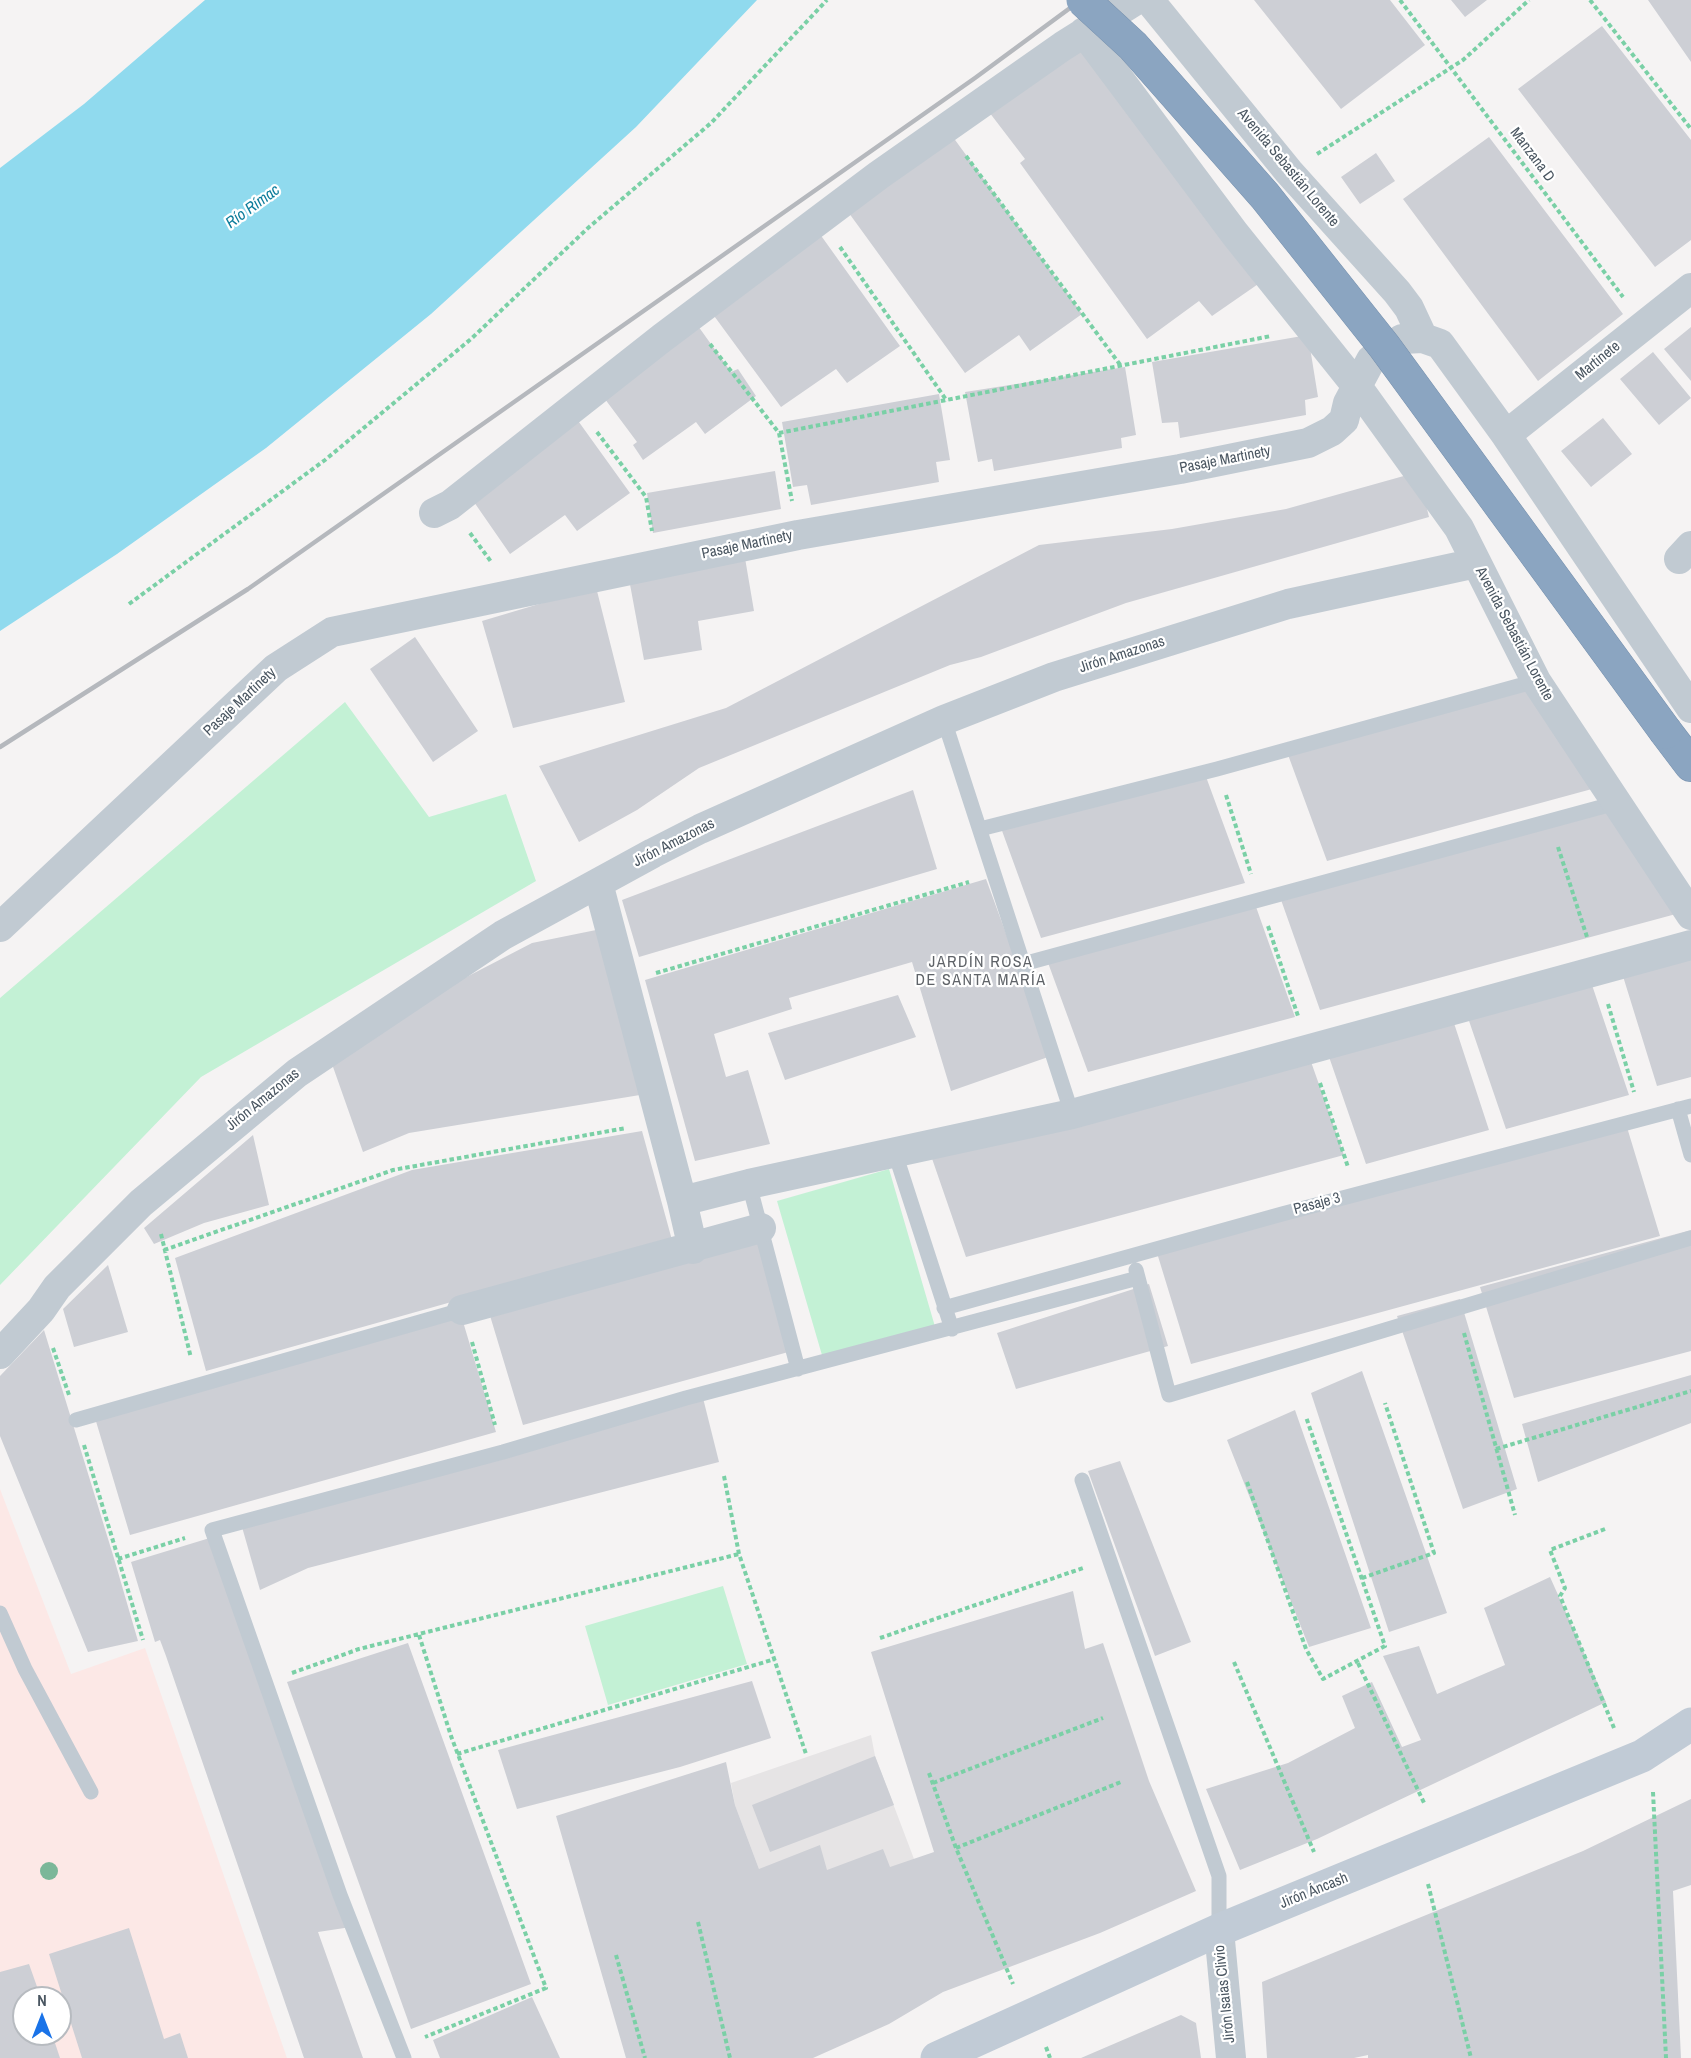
<!DOCTYPE html>
<html>
<head>
<meta charset="utf-8">
<style>
	body { margin:0 }
	#map { position:relative; width:1691px; height:2058px; overflow:hidden; background:#f5f3f3; font-family:"Archivo Narrow",sans-serif }
	canvas { display:block }
	.north { position:absolute; left:12px; top:1986px; width:60px; height:60px; box-sizing:border-box; background:#fff; border:2px solid #b7bbc0; border-radius:50%; rotate:0deg; font-size:16px; font-weight:700; line-height:24px; text-align:center; color:#4a5661 }
	.north::after { content:''; display:block; margin:auto; width:21px; height:27px; background:#1a73e8; clip-path:polygon(50% 0,100% 100%,50% 72%,0 100%) }
</style>
</head>
<body>
<div id="map">
<canvas width="1691" height="2058"></canvas>
<div class="north">N</div>
</div>
<script>
const ctx = document.querySelector('canvas').getContext('2d');
ctx.lineJoin = 'round';
function fillPath(path, color) { ctx.fillStyle = color; ctx.fill(path, 'evenodd'); }
const toPath = rows => new Path2D(rows.map(r => 'M' + r).join(''));
function strokePath(path, color, width, dash) { ctx.strokeStyle = color; ctx.lineWidth = width; ctx.lineCap = dash ? 'butt' : 'round'; ctx.setLineDash(dash || []); ctx.stroke(path); }
function write(font, color, halo, rows, align = 'center') {
  ctx.font = font + ' "Archivo Narrow",sans-serif'; ctx.lineWidth = 4.5; ctx.setLineDash([]); ctx.textBaseline = 'middle'; ctx.strokeStyle = halo; ctx.fillStyle = color; for (const [text, x, y, turn = 0] of rows) {
    ctx.save(); ctx.translate(x, y); ctx.rotate((+turn || 0) * Math.PI / 180); ctx.textAlign = isNaN(turn) ? turn : align; if (halo) ctx.strokeText(text, 0, 0); ctx.fillText(text, 0, 0); ctx.restore();
  }
}
const education = toPath([
	[871,1735,875,1756,914,1859,943,1992,759,1869,735,1805,731,1783]
]);
const medical = toPath([
	[0,1489,71,1674,145,1648,287,2058,0,2058],
	[24,1998,60,1998,60,2034,24,2034]
]);
const green = toPath([
	[345,702,429,817,506,794,536,881,201,1077,0,1285,0,998],
	[889,1169,936,1330,824,1362,777,1201],
	[723,1586,747,1664,608,1705,585,1626]
]);
const water = toPath([
	[205,0,757,0,636,127,431,314,266,448,117,554,0,631,0,168,84,104]
]);
const building = toPath([
	[1254,0,1390,0,1425,45,1341,109],
	[1451,0,1487,0,1465,17],
	[1648,0,1691,0,1691,62],
	[1602,26,1691,140,1691,240,1655,267,1518,89],
	[1082,42,1264,280,1212,316,1199,301,1147,339,1020,163,1025,159,986,108],
	[950,133,1082,314,1030,351,1019,335,965,373,846,209],
	[1489,137,1623,314,1538,381,1403,199],
	[1376,153,1395,181,1360,204,1341,177],
	[817,230,900,346,847,383,836,369,781,407,709,309],
	[693,319,731,372,738,369,756,396,705,434,696,422,643,460,633,445,637,442,599,391],
	[1691,327,1691,381,1664,349],
	[1308,335,1318,397,1305,400,1306,415,1180,438,1178,422,1162,423,1152,362],
	[1653,352,1691,398,1659,425,1620,379],
	[1125,367,1136,435,1121,438,1122,448,994,471,992,459,978,462,965,392],
	[939,394,950,460,936,462,939,482,811,505,807,485,793,487,782,422],
	[571,411,630,493,577,531,565,515,510,554,465,489],
	[1603,418,1632,454,1591,487,1561,451],
	[775,471,781,509,653,533,647,493],
	[1418,472,1429,517,1126,603,981,657,950,665,699,768,637,810,579,842,539,766,726,708,1039,545,1172,529,1286,509],
	[745,558,754,611,698,621,702,650,644,660,629,579],
	[596,587,625,702,513,728,482,621],
	[415,637,478,731,433,762,370,669],
	[1524,688,1592,789,1327,861,1287,752],
	[1205,774,1245,883,1041,938,1001,828],
	[913,790,937,869,639,957,622,900],
	[1605,809,1676,914,1320,1010,1280,897],
	[986,879,1051,1056,951,1091,912,962,789,998,792,1009,714,1034,726,1077,748,1070,770,1144,695,1161,645,980],
	[1255,904,1295,1017,1088,1072,1047,960],
	[601,929,646,1094,409,1133,363,1152,332,1064,426,998,532,943],
	[1691,954,1691,1077,1657,1086,1622,973],
	[1591,982,1629,1095,1506,1129,1467,1015],
	[898,995,916,1037,785,1080,768,1033],
	[1452,1017,1489,1130,1366,1164,1327,1051],
	[1304,1042,1344,1155,966,1257,927,1144],
	[1626,1124,1660,1236,1191,1364,1157,1253],
	[642,1131,672,1240,206,1371,175,1258,412,1170],
	[253,1135,269,1205,204,1223,154,1244,144,1228],
	[1691,1230,1691,1351,1514,1398,1480,1287],
	[758,1234,792,1351,523,1425,488,1309],
	[108,1265,128,1332,74,1347,63,1309],
	[1149,1284,1168,1346,1016,1389,997,1333],
	[1460,1299,1517,1489,1463,1509,1397,1316],
	[461,1315,496,1432,130,1535,95,1418],
	[44,1330,113,1555,138,1641,88,1652,0,1436,0,1376],
	[1362,1371,1447,1613,1389,1632,1311,1393],
	[1691,1375,1691,1423,1538,1482,1522,1424],
	[703,1398,719,1462,308,1568,260,1590,242,1527],
	[1295,1410,1371,1628,1309,1647,1227,1440],
	[1120,1461,1191,1642,1155,1656,1088,1471],
	[213,1537,351,1927,318,1932,363,2058,304,2058,166,1656,160,1640,155,1642,131,1562],
	[1550,1577,1606,1702,1317,1839,1240,1870,1206,1789,1288,1763,1355,1728,1342,1696,1372,1682,1402,1747,1421,1740,1383,1656,1419,1646,1437,1694,1505,1665,1484,1608],
	[1073,1591,1085,1649,1103,1643,1149,1781,1196,1891,1100,1933,943,1992,889,2024,813,2058,626,2058,556,1816,726,1762,735,1805,759,1869,820,1845,827,1870,883,1849,890,1867,934,1852,871,1652],
	[408,1643,531,1984,411,2029,287,1682],
	[752,1681,771,1738,680,1767,517,1809,498,1750],
	[875,1756,894,1805,770,1852,752,1805],
	[1691,1799,1691,1885,1673,1891,1681,2058,1368,2058,1368,2055,1354,2058,1267,2058,1262,1982,1583,1851],
	[129,1928,164,2039,180,2033,188,2058,82,2058,49,1954],
	[29,1964,41,1998,24,1998,24,2034,52,2034,60,2058,0,2058,0,1972],
	[532,1997,560,2058,440,2058,433,2040],
	[1181,2015,1196,2023,1201,2058,1081,2058]
]);
const path = toPath([
	[1400,0,1623,297],
	[1590,0,1691,129],
	[1317,154,1463,60,1529,0],
	[966,156,1121,366],
	[840,247,947,401],
	[710,344,779,433,792,501],
	[597,432,646,497,652,531],
	[779,433,1271,336],
	[470,533,492,563],
	[129,604,325,460,471,339,588,228,711,123,827,0],
	[1226,795,1251,874],
	[1558,847,1587,937],
	[1268,926,1298,1016],
	[656,973,969,882],
	[1608,1004,1634,1092],
	[1320,1083,1348,1167],
	[161,1234,191,1358],
	[164,1250,393,1170,626,1128],
	[1464,1333,1515,1515],
	[472,1342,495,1425],
	[53,1348,69,1395],
	[84,1445,143,1640],
	[1496,1449,1691,1391],
	[724,1476,739,1554,806,1754],
	[1247,1482,1306,1649,1323,1679,1385,1646,1306,1417],
	[1605,1529,1550,1550,1565,1588,1560,1596,1614,1728],
	[118,1559,185,1538],
	[1362,1578,1434,1553,1385,1403],
	[419,1635,451,1736,546,1988,425,2037],
	[880,1638,1083,1568],
	[1234,1662,1314,1852],
	[1358,1663,1425,1805],
	[292,1673,359,1649,739,1554],
	[457,1754,775,1659],
	[929,1773,956,1848,1013,1984],
	[933,1783,1103,1718],
	[1653,1792,1666,2058],
	[956,1848,1121,1782],
	[1428,1884,1471,2058],
	[698,1922,730,2058],
	[616,1955,645,2058],
	[1046,2047,1050,2058]
]);
const lane = toPath([
	[944,720,1072,1114],
	[980,829,1217,769,1536,681],
	[1023,964,1616,803],
	[1678,1109,1691,1155],
	[895,1153,952,1329],
	[749,1184,798,1369],
	[1136,1270,1169,1395,1691,1238],
	[944,1308,1282,1214,1691,1106],
	[76,1420,462,1310],
	[1082,1480,1219,1876,1219,1930],
	[0,1613,25,1669,91,1792],
	[404,2058,340,1895,212,1530,503,1452,686,1398,1138,1278]
]);
const street = toPath([
	[1149,0,1289,172,1397,292,1409,308,1423,338],
	[1084,32,1235,234,1356,385,1459,528,1536,681,1691,915],
	[1506,435,1691,288],
	[434,513,450,505,662,338,879,175,1063,46,1136,0],
	[1679,559,1691,546],
	[598,883,682,1201,693,1249],
	[0,927,276,668,332,632,798,535,1180,469,1308,443,1332,431,1344,420,1348,403,1371,360,1402,339,1423,338,1440,344,1506,435,1691,708],
	[682,1201,749,1184,1072,1114,1691,945],
	[462,1310,761,1228],
	[0,1354,41,1310,57,1287,141,1203,297,1073,503,935,653,853,700,829,944,720,1054,677,1288,604,1476,563],
	[1219,1930,1231,2058]
]);
const secondary = toPath([
	[937,2058,1219,1930,1642,1756,1691,1724]
]);
const highway = toPath([
	[1666,732,1691,765]
]);
const rail = toPath([
	[0,747,248,589,975,78,1081,0]
]);
const highwayBridge = toPath([
	[1083,0,1133,46,1265,196,1384,346,1666,732]
]);
const trees = [
	[49,1871]
];
const streetNames = [
	["Manzana D",1532,155,53],
	["Avenida Sebastián Lorente",1288,168,50],
	["Martinete",1598,361,-39],
	["Pasaje Martinety",1225,460,-11],
	["Pasaje Martinety",747,545,-12],
	["Avenida Sebastián Lorente",1514,634,62],
	["Jirón Amazonas",1122,655,-18],
	["Pasaje Martinety",240,702,-43],
	["Jirón Amazonas",674,843,-27],
	["Jirón Amazonas",263,1100,-39],
	["Pasaje 3",1317,1204,-15],
	["Jirón Áncash",1314,1891,-22],
	["Jirón Isaias Clivio",1225,1994,-96]
];
const waterNames = [
	["Río Rímac",253,207,-36]
];
const neighbourhoodNames = [
	["JARDÍN ROSA",981,963],
	["DE SANTA MARÍA",981,981]
];
fillPath(education, '#e6e4e5');
fillPath(medical, '#fce8e6');
fillPath(green, '#c3f1d5');
fillPath(water, '#90daee');
fillPath(building, '#cdcfd5');
strokePath(highway, '#7690ad', 34);
strokePath(path, '#7ad0a6', 4, [4.5, 3]);
strokePath(lane, '#c1cad2', 15);
strokePath(street, '#c1cad2', 30);
strokePath(secondary, '#c1cbd6', 33);
strokePath(highway, '#8ba5c1', 33);
strokePath(rail, '#b5b8bd', 4.5);
strokePath(highwayBridge, '#7690ad', 34, []);
strokePath(highwayBridge, '#8ba5c1', 33);
ctx.fillStyle = '#7bb799';
for (const [x, y] of trees) { ctx.beginPath(); ctx.arc(x, y, 9, 0, 2 * Math.PI); ctx.fill(); }
write('15px', '#4a5661', '#fff', streetNames);
write('italic 16px', '#0c7c9b', '#fff', waterNames);
ctx.letterSpacing = '1.5px';
write('16px', '#5f6368', '#fff', neighbourhoodNames);
ctx.letterSpacing = '0px';
</script>
</body>
</html>
